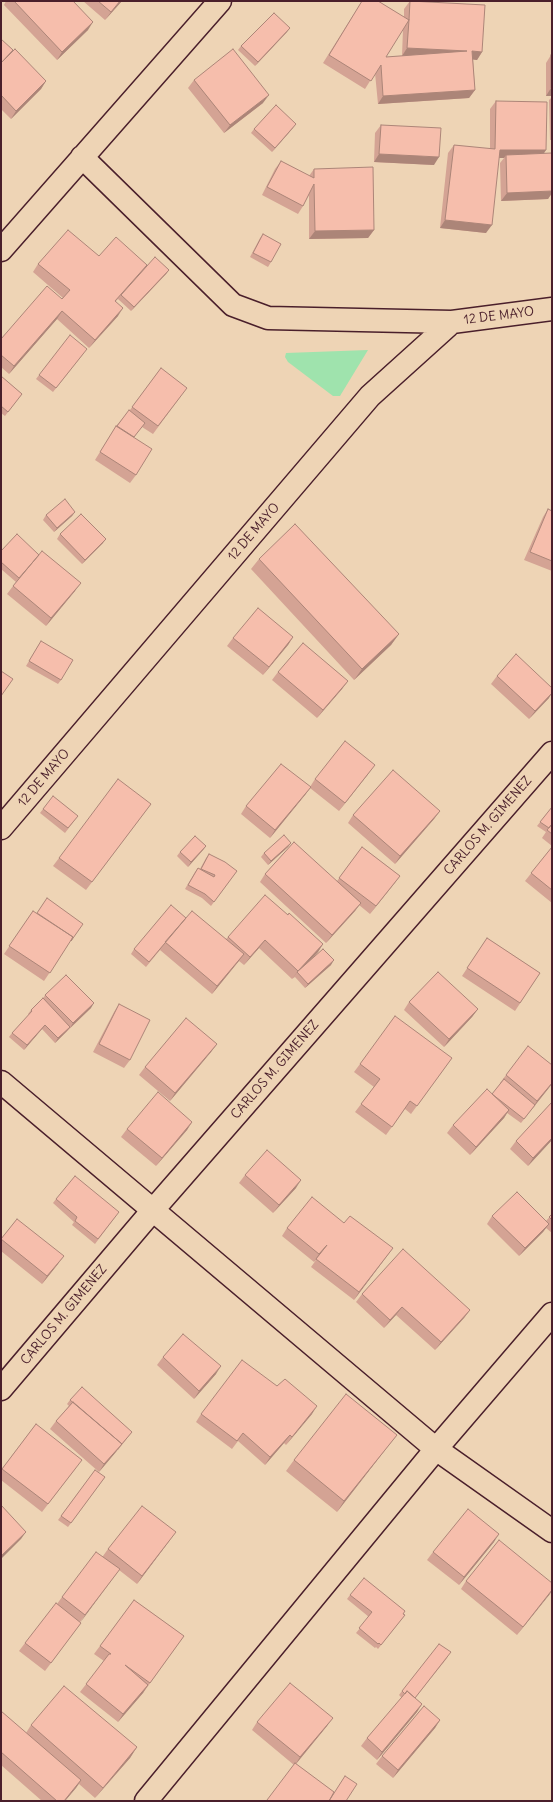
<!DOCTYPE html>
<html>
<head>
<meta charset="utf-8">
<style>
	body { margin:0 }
	#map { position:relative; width:553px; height:1802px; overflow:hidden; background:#eed4b5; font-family:Delius,sans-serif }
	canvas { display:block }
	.frame { position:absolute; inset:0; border:2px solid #4a1f2b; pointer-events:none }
</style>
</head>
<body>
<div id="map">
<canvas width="553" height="1802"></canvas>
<div class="frame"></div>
</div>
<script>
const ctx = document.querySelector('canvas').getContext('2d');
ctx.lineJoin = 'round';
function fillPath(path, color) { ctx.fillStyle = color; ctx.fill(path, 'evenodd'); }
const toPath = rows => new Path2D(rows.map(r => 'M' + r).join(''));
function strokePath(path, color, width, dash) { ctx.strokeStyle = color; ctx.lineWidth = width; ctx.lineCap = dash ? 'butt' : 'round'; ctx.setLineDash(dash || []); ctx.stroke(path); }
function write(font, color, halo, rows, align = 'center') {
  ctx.font = font + ' Delius,sans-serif'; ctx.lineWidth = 3; ctx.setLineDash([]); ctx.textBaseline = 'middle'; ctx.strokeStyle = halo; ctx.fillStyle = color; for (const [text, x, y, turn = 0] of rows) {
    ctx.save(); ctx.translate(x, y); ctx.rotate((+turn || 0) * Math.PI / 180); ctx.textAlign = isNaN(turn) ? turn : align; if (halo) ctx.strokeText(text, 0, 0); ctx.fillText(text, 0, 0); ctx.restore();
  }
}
const green = toPath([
	[368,350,340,396,333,396,288,362,285,357,286,353]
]);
const street = toPath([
	[82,157,233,305,268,318,452,322],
	[1,250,220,1],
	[1,828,370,396,452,322,552,309],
	[1,1082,436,1449,552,1531],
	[1,1389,153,1210,552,753],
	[146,1801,436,1449,552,1314]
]);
const wall = toPath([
	[6,1,73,1,88,30,57,60,4,5],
	[83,1,122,1,105,20],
	[362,1,378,1,404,17,404,9,410,1,482,52,477,60,473,59,475,90,469,98,378,104,375,73,365,89,323,63],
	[403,29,402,56,386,57],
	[287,32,255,66,238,50,241,46],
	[1,39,11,53,46,81,41,89,11,119,1,109],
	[551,55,552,96,546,96,546,63],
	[194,80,263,103,224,133,188,88],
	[552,97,552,140,550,140,549,100],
	[496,101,544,154,552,153,552,193,548,199,501,201,500,163,504,158,499,158,486,233,440,228,448,153,454,145,490,149,490,109],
	[381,125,434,165,374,162,375,133],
	[293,128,272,152,251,133,254,129],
	[281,161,309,176,314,169,374,230,368,238,309,239,309,195,303,206,298,214,262,195,275,169],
	[263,234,271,262,268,267,250,257,260,238],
	[99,256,147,265,169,270,166,274,131,311,118,299,116,301,118,316,89,348,57,319,9,374,1,367,1,339,62,299,63,298,33,272,38,264],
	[84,353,53,392,36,379,39,375],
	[161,368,181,396,153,434,142,427,134,437,136,475,130,483,95,460,116,426,130,410],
	[1,376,22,394,5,416,1,413],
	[548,509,552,511,552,571,524,560,543,517],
	[75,512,72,516,54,532,43,520,46,515],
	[60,534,103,543,82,564,57,539],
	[1,551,75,591,46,626,7,594,16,582,1,569],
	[259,559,399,634,391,645,354,680,251,569],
	[293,637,288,645,263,675,227,646,233,638],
	[41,641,61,680,58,684,26,666],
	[278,672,348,681,342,689,317,718,272,680],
	[497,676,549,698,529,719,491,684],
	[369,773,339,811,310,788,305,795,270,838,241,814,246,806,310,787,315,779],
	[151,804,86,890,53,866,59,858],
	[552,807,552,846,542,838,546,832,537,826],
	[43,809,78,816,65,833,40,813],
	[440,811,434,819,395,864,348,823,353,815],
	[291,843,288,847,268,865,261,857,264,853],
	[206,846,203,850,188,867,177,856,180,852],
	[362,847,400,876,370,914,359,905,355,911,326,943,260,882,265,874,337,881],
	[552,847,552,903,525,881],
	[209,854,237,871,211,906,202,898,185,889,195,872,198,868,200,869,206,858],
	[33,911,68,945,44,981,4,954],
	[288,915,323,944,318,952,307,963,331,965,305,988,295,977,292,979,259,948,244,965,239,961,212,994,160,950,146,967,131,954,134,949,186,918,226,939,228,937],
	[487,938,540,973,515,1011,462,976],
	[45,995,91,1008,55,1043,42,1029,24,1050,9,1037,12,1033,29,1015,28,1014,31,1010,43,999],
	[409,1002,478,1009,472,1017,444,1047,404,1010],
	[119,1004,130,1060,124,1068,93,1052,114,1012],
	[217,1044,211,1052,170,1101,139,1075,145,1067],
	[452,1058,411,1114,405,1109,386,1135,355,1112,374,1087,354,1072,360,1064],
	[506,1075,552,1084,521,1123,507,1113,504,1118,470,1155,447,1133,453,1125,492,1095,501,1083,500,1083],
	[192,1122,187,1130,156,1166,121,1137,127,1129],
	[552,1140,528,1166,510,1149,516,1141],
	[245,1175,296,1188,273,1213,239,1183],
	[56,1199,116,1216,95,1244,72,1225,74,1222,53,1203],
	[552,1214,552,1233,546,1228,543,1232,519,1256,487,1224,492,1216,546,1221],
	[17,1219,58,1264,42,1284,1,1251,1,1239],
	[344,1223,393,1248,354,1300,311,1267,319,1256,314,1262,282,1236,287,1228],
	[362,1294,470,1310,464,1318,435,1350,396,1315,384,1328,356,1302],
	[163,1357,216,1374,194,1399,157,1365],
	[70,1400,132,1432,118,1450,118,1449,99,1472,50,1429,56,1421,69,1406,67,1404],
	[201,1414,312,1414,286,1445,284,1443,265,1465,238,1441,232,1449,196,1422],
	[36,1424,76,1468,42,1512,1,1480,1,1470],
	[397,1435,389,1445,337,1512,286,1471,294,1460],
	[95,1470,105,1477,68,1527,58,1520],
	[170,1540,137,1584,119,1570,80,1622,81,1623,45,1671,19,1651,25,1643,57,1604,62,1597,103,1556,108,1549],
	[494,1542,459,1585,427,1560,433,1552],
	[466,1581,552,1583,552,1590,517,1635,461,1589],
	[350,1595,403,1614,405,1615,378,1649,376,1647,375,1648,356,1633,369,1617,347,1599],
	[134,1600,184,1636,143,1693,118,1722,80,1692,104,1661,94,1654],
	[448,1657,415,1698,422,1704,417,1712,377,1760,361,1746,367,1738,402,1698,399,1695,402,1691],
	[1,1712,26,1733,31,1725,137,1747,130,1758,95,1798,79,1784,65,1801,42,1801,1,1765],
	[440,1720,435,1728,393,1778,376,1764,382,1756],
	[257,1722,327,1726,296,1764,346,1801,267,1801,294,1765,252,1730]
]);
const shadedWall = toPath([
	[120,1,122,1,105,20,111,12],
	[93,22,88,30,57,60,62,52],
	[290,28,287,32,255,66,258,62],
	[407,48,467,51,461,59,402,56],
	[472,51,482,52,477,60,467,59],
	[46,81,41,89,11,119,16,111],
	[551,88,552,88,552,96,546,96],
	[475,90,469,98,378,104,383,96],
	[269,95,263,103,224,133,230,125],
	[296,124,293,128,272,152,275,148],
	[500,150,546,150,541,158,506,155,504,158,495,158],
	[379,154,439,157,434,165,374,162],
	[552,191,552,193,548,199,501,201,507,193],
	[445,220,492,225,486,233,440,228],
	[374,230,368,238,309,239,315,231],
	[169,270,166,274,131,311,134,307],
	[123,308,118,316,89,348,95,340],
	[62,311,57,319,9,374,14,366],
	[75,512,72,516,54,532,57,528],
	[106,539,103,543,82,564,85,560],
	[81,583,75,591,46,626,51,618],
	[399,634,391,645,354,680,362,669],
	[293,637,288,645,263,675,269,667],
	[348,681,342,689,317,718,323,710],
	[552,693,549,698,529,719,535,711],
	[375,765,369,773,339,811,345,803],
	[311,787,305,795,270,838,275,830],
	[440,811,434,819,395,864,400,856],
	[291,843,288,847,268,865,271,861],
	[206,846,203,850,188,867,191,862],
	[400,876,394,884,370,914,376,906],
	[361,903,355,911,326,943,332,935],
	[265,940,259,948,244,965,250,957],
	[323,944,318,952,298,973,297,972,292,979,298,971],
	[244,954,238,962,212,994,217,986],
	[334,960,331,965,305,988,308,984],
	[94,1003,91,1008,70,1028,73,1023],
	[478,1009,472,1017,444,1047,449,1039],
	[45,1025,42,1029,24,1050,27,1045],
	[70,1027,67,1031,55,1043,58,1038],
	[217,1044,211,1052,170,1101,175,1093],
	[552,1083,552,1084,532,1109,537,1101],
	[509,1110,504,1118,470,1155,476,1147],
	[192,1122,187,1130,156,1166,162,1158],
	[552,1138,552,1140,528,1166,533,1158],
	[301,1180,296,1188,273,1213,279,1205],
	[549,1224,543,1232,519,1256,525,1248],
	[327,1245,321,1253,314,1262,319,1254],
	[393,1248,354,1300,359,1292],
	[64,1256,58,1264,42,1284,47,1276],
	[402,1307,396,1315,384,1328,390,1320],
	[470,1310,464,1318,435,1350,441,1342],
	[221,1366,216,1374,194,1399,199,1391],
	[317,1406,312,1414,286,1445,292,1437],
	[290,1435,284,1443,265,1465,270,1457],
	[397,1435,389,1445,337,1512,344,1501],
	[122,1444,116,1452,99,1472,104,1464],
	[26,1532,21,1539,1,1559,1,1556],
	[176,1532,137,1584,142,1576],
	[499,1534,494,1542,459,1585,464,1577],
	[120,1569,114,1577,80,1623,85,1615],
	[552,1590,550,1594,517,1635,523,1627],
	[148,1685,143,1693,118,1722,123,1714],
	[422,1704,417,1712,377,1760,382,1752],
	[333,1718,327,1726,295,1765,300,1757],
	[440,1720,435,1728,393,1778,398,1770],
	[137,1747,130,1758,95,1798,103,1788],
	[81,1780,76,1788,65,1801,64,1801]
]);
const building = toPath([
	[14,1,73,1,93,22,62,52,14,1],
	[98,1,120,1,111,12,98,1],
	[362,1,378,1,409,20,410,1,485,5,482,52,472,51,475,90,383,96,381,65,371,81,329,55,362,1],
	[409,20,407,48,467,51,386,57,409,20],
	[274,13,290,28,258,62,241,46,274,13],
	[1,39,13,50,1,63,1,39],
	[15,49,46,81,16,111,1,95,1,63,15,49],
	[233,49,269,95,230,125,194,80,233,49],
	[551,55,552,55,552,88,551,88,551,55],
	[496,101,547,102,546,150,500,150,492,225,445,220,454,145,495,149,496,101],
	[276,105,296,124,275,148,254,129,276,105],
	[381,125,441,128,439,157,379,154,381,125],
	[552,153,552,191,507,193,506,155,552,153],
	[281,161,314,178,314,169,373,167,374,230,315,231,314,184,303,206,267,187,281,161],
	[68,230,99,256,116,237,147,265,115,301,123,308,95,340,62,311,14,366,1,355,1,339,47,286,62,299,70,290,38,264,68,230],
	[263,234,281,244,271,262,253,253,263,234],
	[155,257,169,270,134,307,121,295,155,257],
	[70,335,87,349,56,388,39,375,70,335],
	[161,368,187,388,158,426,132,407,161,368],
	[1,376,22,394,8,412,1,406,1,376],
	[129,410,145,423,134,437,117,426,129,410],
	[116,426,152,449,136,475,100,452,116,426],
	[65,499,75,512,57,528,46,515,65,499],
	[548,509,552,511,552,561,530,552,548,509],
	[81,514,106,539,85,560,60,534,81,514],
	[295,524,399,634,362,669,259,559,295,524],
	[17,534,39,555,19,578,1,562,1,551,17,534],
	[42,551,81,583,51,618,13,586,42,551],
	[258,608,293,637,269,667,233,638,258,608],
	[41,641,73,660,61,680,29,661,41,641],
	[303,643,348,681,323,710,278,672,303,643],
	[516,654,552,688,552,693,535,711,497,676,516,654],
	[1,671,13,679,1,696,1,671],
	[345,741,375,765,345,803,315,779,345,741],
	[281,764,311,787,275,830,246,806,281,764],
	[393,770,440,811,400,856,353,815,393,770],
	[118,779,151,804,92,882,59,858,118,779],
	[53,796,78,816,68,828,43,809,53,796],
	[552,807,552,824,549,828,540,822,552,807],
	[552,824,552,834,547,830,552,824],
	[284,835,291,843,271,861,264,853,284,835],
	[195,836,206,846,191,862,180,852,195,836],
	[294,842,361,903,332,935,265,874,294,842],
	[362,847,400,876,376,906,339,878,362,847],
	[552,847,552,890,531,873,552,847],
	[209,854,225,862,237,871,214,902,205,894,188,885,198,868,214,877,215,875,201,869,209,854],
	[265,895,288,915,289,913,323,944,298,971,265,940,250,957,228,937,265,895],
	[47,898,83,924,71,941,73,937,37,913,47,898],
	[171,905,186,918,149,962,134,949,171,905],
	[33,911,73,937,50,973,9,946,33,911],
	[192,911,244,954,217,986,165,942,192,911],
	[487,938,540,973,520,1003,467,968,487,938],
	[323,949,334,960,308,984,297,972,323,949],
	[438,972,478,1009,449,1039,409,1002,438,972],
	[66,975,94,1003,73,1023,45,995,66,975],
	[43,998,70,1027,58,1038,45,1025,27,1045,12,1033,32,1011,31,1010,43,998],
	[119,1004,150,1020,130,1060,99,1044,119,1004],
	[395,1016,452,1058,417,1106,410,1101,392,1127,361,1104,380,1079,360,1064,395,1016],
	[186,1018,217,1044,175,1093,145,1067,186,1018],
	[528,1046,552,1065,552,1083,537,1101,506,1075,528,1046],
	[504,1079,535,1105,524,1119,492,1094,504,1079],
	[487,1089,509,1110,476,1147,453,1125,487,1089],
	[158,1092,192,1122,162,1158,127,1129,158,1092],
	[552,1102,552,1138,533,1158,516,1141,552,1102],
	[267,1150,301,1180,279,1205,245,1175,267,1150],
	[75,1176,119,1212,98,1239,75,1221,77,1217,56,1199,75,1176],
	[517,1192,549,1224,525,1248,492,1216,517,1192],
	[312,1197,344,1223,350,1216,393,1248,359,1292,316,1259,327,1245,319,1254,287,1228,312,1197],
	[552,1214,552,1220,549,1217,552,1214],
	[17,1219,64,1256,47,1276,1,1239,17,1219],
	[403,1249,470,1310,441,1342,402,1307,390,1320,362,1294,403,1249],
	[183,1334,221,1366,199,1391,163,1357,183,1334],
	[242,1360,277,1386,285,1379,317,1406,292,1437,290,1435,270,1457,243,1433,237,1441,201,1414,242,1360],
	[82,1387,132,1432,121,1445,122,1444,70,1400,82,1387],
	[346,1394,397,1435,344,1501,294,1460,346,1394],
	[73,1402,122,1444,104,1464,56,1421,73,1402],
	[36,1424,82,1460,48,1504,2,1469,36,1424],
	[95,1470,105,1477,71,1523,61,1516,95,1470],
	[1,1505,26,1532,1,1556,1,1505],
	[142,1506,176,1532,142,1576,108,1549,142,1506],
	[468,1509,499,1534,464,1577,433,1552,468,1509],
	[499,1540,552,1583,552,1590,523,1627,466,1581,499,1540],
	[96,1552,120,1569,85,1615,62,1597,96,1552],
	[364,1578,405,1611,403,1614,405,1615,381,1645,379,1643,378,1644,359,1628,372,1612,350,1595,364,1578],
	[134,1600,184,1636,150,1683,125,1665,148,1685,123,1714,86,1684,109,1654,111,1654,100,1646,134,1600],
	[56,1603,81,1623,51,1663,25,1643,56,1603],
	[439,1644,451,1652,415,1698,407,1691,405,1694,402,1691,439,1644],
	[290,1683,333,1718,300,1757,257,1722,290,1683],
	[64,1686,137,1747,103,1788,31,1725,64,1686],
	[407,1691,422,1704,382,1752,367,1738,407,1691],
	[424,1706,440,1720,398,1770,382,1756,424,1706],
	[1,1711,81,1780,64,1801,57,1801,1,1752,1,1711],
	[295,1763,334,1792,329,1801,268,1801,267,1800,295,1763],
	[345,1776,357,1784,346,1801,329,1801,345,1776]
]);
const streetNames = [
	["12 DE MAYO",499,316,-7],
	["12 DE MAYO",254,532,-49],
	["12 DE MAYO",44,778,-49],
	["CARLOS M. GIMENEZ",488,826,-49],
	["CARLOS M. GIMENEZ",275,1070,-49],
	["CARLOS M. GIMENEZ",64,1315,-50]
];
fillPath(green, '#9fe3ad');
strokePath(street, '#4a1f2b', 25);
strokePath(street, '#eed4b5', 22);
fillPath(wall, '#d4a394');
fillPath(shadedWall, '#ac8578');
fillPath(building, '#f6beac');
strokePath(building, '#ac8578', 1);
write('13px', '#4a1f2b', '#eed4b5', streetNames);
</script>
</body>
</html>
